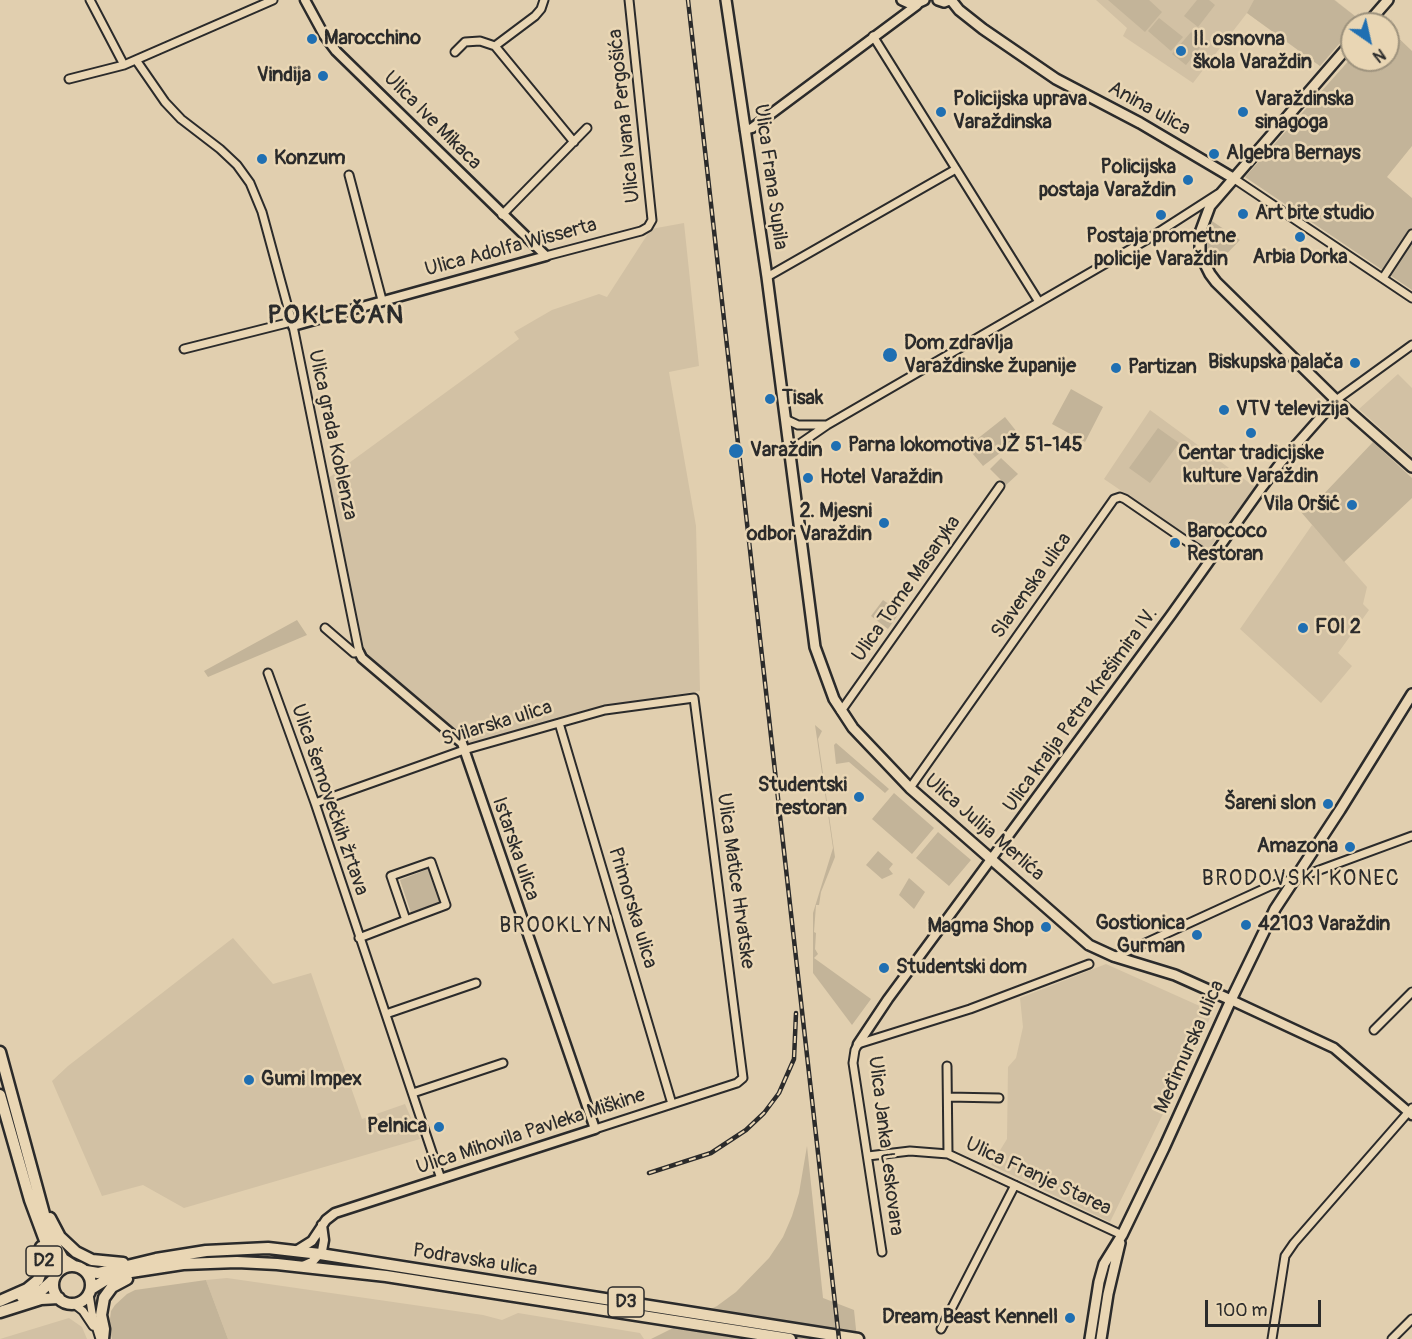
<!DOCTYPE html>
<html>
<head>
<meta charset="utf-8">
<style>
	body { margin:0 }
	#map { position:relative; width:1412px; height:1339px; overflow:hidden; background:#e1cfaf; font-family:Pangolin,sans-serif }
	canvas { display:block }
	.north { position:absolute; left:1340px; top:12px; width:60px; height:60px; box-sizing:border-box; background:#e9d6b4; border:2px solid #9d927d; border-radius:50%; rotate:146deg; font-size:16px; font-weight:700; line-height:24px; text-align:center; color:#2b2b2b }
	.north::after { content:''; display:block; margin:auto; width:21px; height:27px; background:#1f6fb2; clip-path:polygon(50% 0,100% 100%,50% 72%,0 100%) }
	.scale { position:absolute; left:1205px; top:1300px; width:116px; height:27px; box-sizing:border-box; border:3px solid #2b2b2b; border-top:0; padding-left:8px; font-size:18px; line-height:21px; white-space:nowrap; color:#2b2b2b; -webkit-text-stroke:4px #e9d6b4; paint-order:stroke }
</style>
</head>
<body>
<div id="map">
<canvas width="1412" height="1339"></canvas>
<div class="north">N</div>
<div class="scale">100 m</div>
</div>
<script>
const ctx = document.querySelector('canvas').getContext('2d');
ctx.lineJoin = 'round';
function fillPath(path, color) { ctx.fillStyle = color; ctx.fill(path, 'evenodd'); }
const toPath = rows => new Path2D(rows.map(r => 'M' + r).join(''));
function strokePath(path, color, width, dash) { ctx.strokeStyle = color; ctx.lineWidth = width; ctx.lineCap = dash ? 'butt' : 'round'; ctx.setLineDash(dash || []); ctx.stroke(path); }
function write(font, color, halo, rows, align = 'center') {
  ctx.font = font + ' Pangolin,sans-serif'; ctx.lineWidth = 5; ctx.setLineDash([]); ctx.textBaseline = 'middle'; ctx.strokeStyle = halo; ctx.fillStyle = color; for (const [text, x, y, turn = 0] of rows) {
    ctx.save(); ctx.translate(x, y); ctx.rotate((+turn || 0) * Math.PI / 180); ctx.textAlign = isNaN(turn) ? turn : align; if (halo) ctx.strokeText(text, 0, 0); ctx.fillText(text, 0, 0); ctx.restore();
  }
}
const built = toPath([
	[1096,0,1335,0,1360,20,1356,24,1352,24,1352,29,1320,66,1247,13,1193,83,1123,36,1127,28],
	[684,223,699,366,669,372,696,526,700,691,601,706,471,744,366,655,352,598,327,479,519,339,514,332,552,310,599,294,607,297,651,229],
	[1398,374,1412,388,1412,457,1359,409],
	[1150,410,1255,487,1208,550,1104,479],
	[1312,525,1367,587,1363,604,1369,610,1338,653,1352,666,1321,703,1240,629],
	[233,938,273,984,311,973,362,1119,405,1104,420,1139,184,1208,143,1185,102,1196,52,1081,68,1066],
	[1106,964,1213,1012,1110,1222,991,1165,1007,1139,1008,1067,1016,1058,1023,1027,1020,998],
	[227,1278,483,1315,502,1320,518,1313,640,1333,644,1339,228,1339,206,1280],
	[69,1318,82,1327,87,1339,0,1339]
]);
const green = toPath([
	[1108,0,1149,0,1162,12,1145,32],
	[1197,0,1209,0,1215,5,1198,27,1184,16],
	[1254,0,1334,0,1360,20,1356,24,1352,24,1352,29,1320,66,1247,13],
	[1159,18,1183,37,1171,51,1148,31],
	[1388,28,1412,51,1412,146,1387,177,1412,198,1412,290,1245,177,1352,57,1352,60,1388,60],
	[1191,32,1204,43,1186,65,1172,54],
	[1212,221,1240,240,1214,267,1207,255,1206,246,1208,232],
	[1071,389,1103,407,1085,442,1052,424],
	[1005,417,1021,437,983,466,967,447],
	[1158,428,1179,443,1150,483,1129,468],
	[1373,442,1412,478,1412,498,1344,562,1301,512,1317,495,1320,498],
	[1001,458,1018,474,1006,485,990,469],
	[883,600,900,612,888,629,871,616],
	[297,620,307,635,208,677,204,671],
	[815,725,822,731,818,739,835,857,821,892,819,905,816,905,814,932,816,933,815,949,818,954,814,958,871,999,852,1025,813,973,813,913,833,848],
	[836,743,889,789,885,793,849,762,836,764,834,745],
	[894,793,934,828,912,854,872,819],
	[938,832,971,860,949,886,916,858],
	[878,851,893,864,889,869,893,874,882,879,866,865],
	[428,869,440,902,411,913,400,880],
	[909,878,925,892,914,909,899,895],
	[807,1146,823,1298,854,1310,857,1339,651,1339,717,1306,736,1292,769,1258,783,1237,792,1216,799,1193],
	[206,1280,228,1339,112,1339,109,1327,111,1311,115,1305,127,1294,135,1290]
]);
const minor = toPath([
	[90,0,124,65],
	[873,36,1039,302],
	[495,46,535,16,541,9,544,0],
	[455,52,465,42,480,41,495,46,574,142],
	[136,60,165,102,181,119,220,149,237,165,250,183,262,212,293,326,359,652,354,653,325,628],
	[69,79,124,65,273,0],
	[349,175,382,300],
	[1233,178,1412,298],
	[502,215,587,128],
	[546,256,641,231,648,227,652,220,629,0],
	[767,277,956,169],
	[1383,278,1412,234],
	[184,349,291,322],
	[1336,400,1412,345],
	[785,419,798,425,825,425],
	[790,453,798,445,827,425,1148,239,1218,194],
	[268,673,315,803,441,1179],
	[841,711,1000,486],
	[559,723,672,1104],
	[910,788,1114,499,1120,497,1125,499,1211,558],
	[315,803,464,750,559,723,605,710,694,698,743,1078,737,1083,595,1129],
	[359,938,406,920,391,876,431,862,446,905,406,920],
	[1115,957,1270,886,1306,875,1412,836],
	[386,1014,476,983],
	[1374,1030,1412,992],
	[947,1066,948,1154],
	[413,1093,503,1063],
	[948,1097,999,1098],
	[868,1156,910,1151,948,1154,1122,1235],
	[882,1252,853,1063,855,1050,858,1044,970,1009,1089,964],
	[89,1294,92,1313,100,1339],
	[73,1303,83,1311,93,1326],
	[941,1329,1015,1185],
	[1272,1339,1285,1256,1294,1243,1412,1108],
	[1392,1339,1412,1319]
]);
const tertiary = toPath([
	[745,130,752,128,917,5],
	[293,326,546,256,336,51,324,35,305,0],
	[1231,1000,1334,1048,1412,1115],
	[858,1044,888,999,1171,615,1263,486,1282,461,1336,400],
	[296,1251,312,1241,326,1220,335,1213,595,1129,462,743,362,658,359,652],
	[303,1266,312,1262,322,1251,324,1240,322,1225]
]);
const secondary = toPath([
	[726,0,767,277,815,647,834,699,853,728,910,788,1089,945,1113,956,1175,975,1231,1000],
	[902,0,913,5,924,0],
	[938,0,944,2,949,0],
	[951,0,959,10,983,29,1056,79,1140,123,1233,178],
	[1367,24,1388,0],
	[1352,42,1210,206,1200,233,1200,254,1210,274,1216,282,1336,400,1412,467],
	[1090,1339,1099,1282,1104,1264,1122,1235,1164,1148,1231,1000,1275,909,1340,810,1412,694],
	[1101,1339,1108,1294,1120,1243]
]);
const primary = toPath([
	[0,1052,50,1236,63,1259,74,1266],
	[0,1095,30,1200,57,1273],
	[50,1218,60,1237,76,1252,92,1260,123,1263],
	'53 1285a19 19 0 1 1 38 0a19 19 0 1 1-38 0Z',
	[86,1271,98,1273,156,1259,206,1251,268,1248,320,1254,858,1339],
	[91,1289,107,1279,131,1272,183,1264,237,1262,277,1264,386,1276,790,1339],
	[22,1297,42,1290,54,1279],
	[0,1301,27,1289,38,1280,44,1264,41,1247],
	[0,1312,41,1299,59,1298],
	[103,1339,104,1329,101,1315,104,1298,112,1287,127,1279]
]);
const rail = toPath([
	[688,0,839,1339],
	[649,1173,711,1153,746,1130,764,1113,779,1093,794,1059,796,1013]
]);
const markers = [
	[312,39,6,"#1f6fb2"],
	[1181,51,6,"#1f6fb2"],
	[323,76,6,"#1f6fb2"],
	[941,112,6,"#1f6fb2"],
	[1243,112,6,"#1f6fb2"],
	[1214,154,6,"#1f6fb2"],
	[262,159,6,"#1f6fb2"],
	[1188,180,6,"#1f6fb2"],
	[1243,214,6,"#1f6fb2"],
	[1161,215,6,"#1f6fb2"],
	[1300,237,6,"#1f6fb2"],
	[890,355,8,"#1f6fb2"],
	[1355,363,6,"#1f6fb2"],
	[1116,368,6,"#1f6fb2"],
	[770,399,6,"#1f6fb2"],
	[1224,410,6,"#1f6fb2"],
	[1251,433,6,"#1f6fb2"],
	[836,446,6,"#1f6fb2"],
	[736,451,8,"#1f6fb2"],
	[808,478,6,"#1f6fb2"],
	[1352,505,6,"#1f6fb2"],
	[884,523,6,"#1f6fb2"],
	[1175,543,6,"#1f6fb2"],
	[1303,628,6,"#1f6fb2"],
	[859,797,6,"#1f6fb2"],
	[1328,804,6,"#1f6fb2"],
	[1350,847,6,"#1f6fb2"],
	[1246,925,6,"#1f6fb2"],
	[1046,927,6,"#1f6fb2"],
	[1197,935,6,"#1f6fb2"],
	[884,968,6,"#1f6fb2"],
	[249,1080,6,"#1f6fb2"],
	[439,1127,6,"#1f6fb2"],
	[1070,1318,6,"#1f6fb2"]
];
const shields = [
	[44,1261,36],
	[626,1302,36]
];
const shieldNames = [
	["D2",44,1261],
	["D3",626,1302]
];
const poiNames = [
	["Marocchino",324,39],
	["II. osnovna",1193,40],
	["škola Varaždin",1193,63],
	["Vindija",311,76,"right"],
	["Policijska uprava",953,100],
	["Varaždinska",953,123],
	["Varaždinska",1255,100],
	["sinagoga",1255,123],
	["Algebra Bernays",1226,154],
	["Konzum",274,159],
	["Policijska",1176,168,"right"],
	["postaja Varaždin",1176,191,"right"],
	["Art bite studio",1255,214],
	["Postaja prometne",1161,237,"center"],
	["policije Varaždin",1161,260,"center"],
	["Arbia Dorka",1300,258,"center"],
	["Dom zdravlja",904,344],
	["Varaždinske županije",904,367],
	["Biskupska palača",1343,363,"right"],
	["Partizan",1128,368],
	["Tisak",782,399],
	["VTV televizija",1236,410],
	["Parna lokomotiva JŽ 51-145",848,446],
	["Varaždin",750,451],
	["Centar tradicijske",1251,454,"center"],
	["kulture Varaždin",1251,477,"center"],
	["Hotel Varaždin",820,478],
	["Vila Oršić",1340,505,"right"],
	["2. Mjesni",872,512,"right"],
	["odbor Varaždin",872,535,"right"],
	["Barococo",1187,532],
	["Restoran",1187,555],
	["FOI 2",1315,628],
	["Studentski",847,786,"right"],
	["restoran",847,809,"right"],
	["Šareni slon",1316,804,"right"],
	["Amazona",1338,847,"right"],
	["Gostionica",1185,924,"right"],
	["Gurman",1185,947,"right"],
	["42103 Varaždin",1258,925],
	["Magma Shop",1034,927,"right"],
	["Studentski dom",896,968],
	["Gumi Impex",261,1080],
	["Pelnica",427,1127,"right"],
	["Dream Beast Kennell",1058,1318,"right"]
];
const streetNames = [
	["Anina ulica",1149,109,29],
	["Ulica Ivana Pergošića",625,116,-96],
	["Ulica Ive Mikaca",432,121,45],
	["Ulica Frana Supila",770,177,82],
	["Ulica Adolfa Wisserta",511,248,-15],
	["Ulica grada Koblenza",332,435,78],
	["Slavenska ulica",1032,586,-55],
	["Ulica Tome Masaryka",907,589,-55],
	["Ulica kralja Petra Krešimira IV.",1081,710,-54],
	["Svilarska ulica",497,724,-17],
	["Ulica šemovečkih žrtava",329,800,71],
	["Ulica Julija Merlića",984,828,41],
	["Istarska ulica",515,849,71],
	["Ulica Matice Hrvatske",735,881,82],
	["Primorska ulica",632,908,73],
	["Međimurska ulica",1190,1047,-66],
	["Ulica Mihovila Pavleka Miškine",531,1132,-18],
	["Ulica Janka Leskovara",885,1146,83],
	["Ulica Franje Starea",1038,1177,25],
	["Podravska ulica",475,1261,9]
];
const neighbourhoodNames = [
	["BRODOVSKI KONEC",1301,880],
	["BROOKLYN",556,927]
];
const districtNames = [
	["POKLEČAN",336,316]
];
fillPath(built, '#d2c1a4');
fillPath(green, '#c3b499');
strokePath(minor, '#2b2b2b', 11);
strokePath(tertiary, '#2b2b2b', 13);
strokePath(secondary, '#2b2b2b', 14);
strokePath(primary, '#2b2b2b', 15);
strokePath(minor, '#e9d6b4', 7);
strokePath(tertiary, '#e9d6b4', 8);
strokePath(secondary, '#e9d6b4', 9);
strokePath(primary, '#e9d6b4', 10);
strokePath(rail, '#2b2b2b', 4.5);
strokePath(rail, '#e9d6b4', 2, [7]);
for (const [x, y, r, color] of markers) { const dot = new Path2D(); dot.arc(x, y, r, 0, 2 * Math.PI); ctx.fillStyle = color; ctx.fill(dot); strokePath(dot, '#e9d6b4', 2); }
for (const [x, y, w] of shields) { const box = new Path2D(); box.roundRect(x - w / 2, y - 15, w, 30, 4.5); ctx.fillStyle = '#e9d6b4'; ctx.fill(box); strokePath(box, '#2b2b2b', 1.5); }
write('bold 18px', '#2b2b2b', null, shieldNames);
write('bold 20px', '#2b2b2b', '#e9d6b4', poiNames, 'left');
write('20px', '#2b2b2b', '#e9d6b4', streetNames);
ctx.letterSpacing = '1.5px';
write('21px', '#2b2b2b', '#e9d6b4', neighbourhoodNames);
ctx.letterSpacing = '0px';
ctx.letterSpacing = '1.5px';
write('bold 26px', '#2b2b2b', '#e9d6b4', districtNames);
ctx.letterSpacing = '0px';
</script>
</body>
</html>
